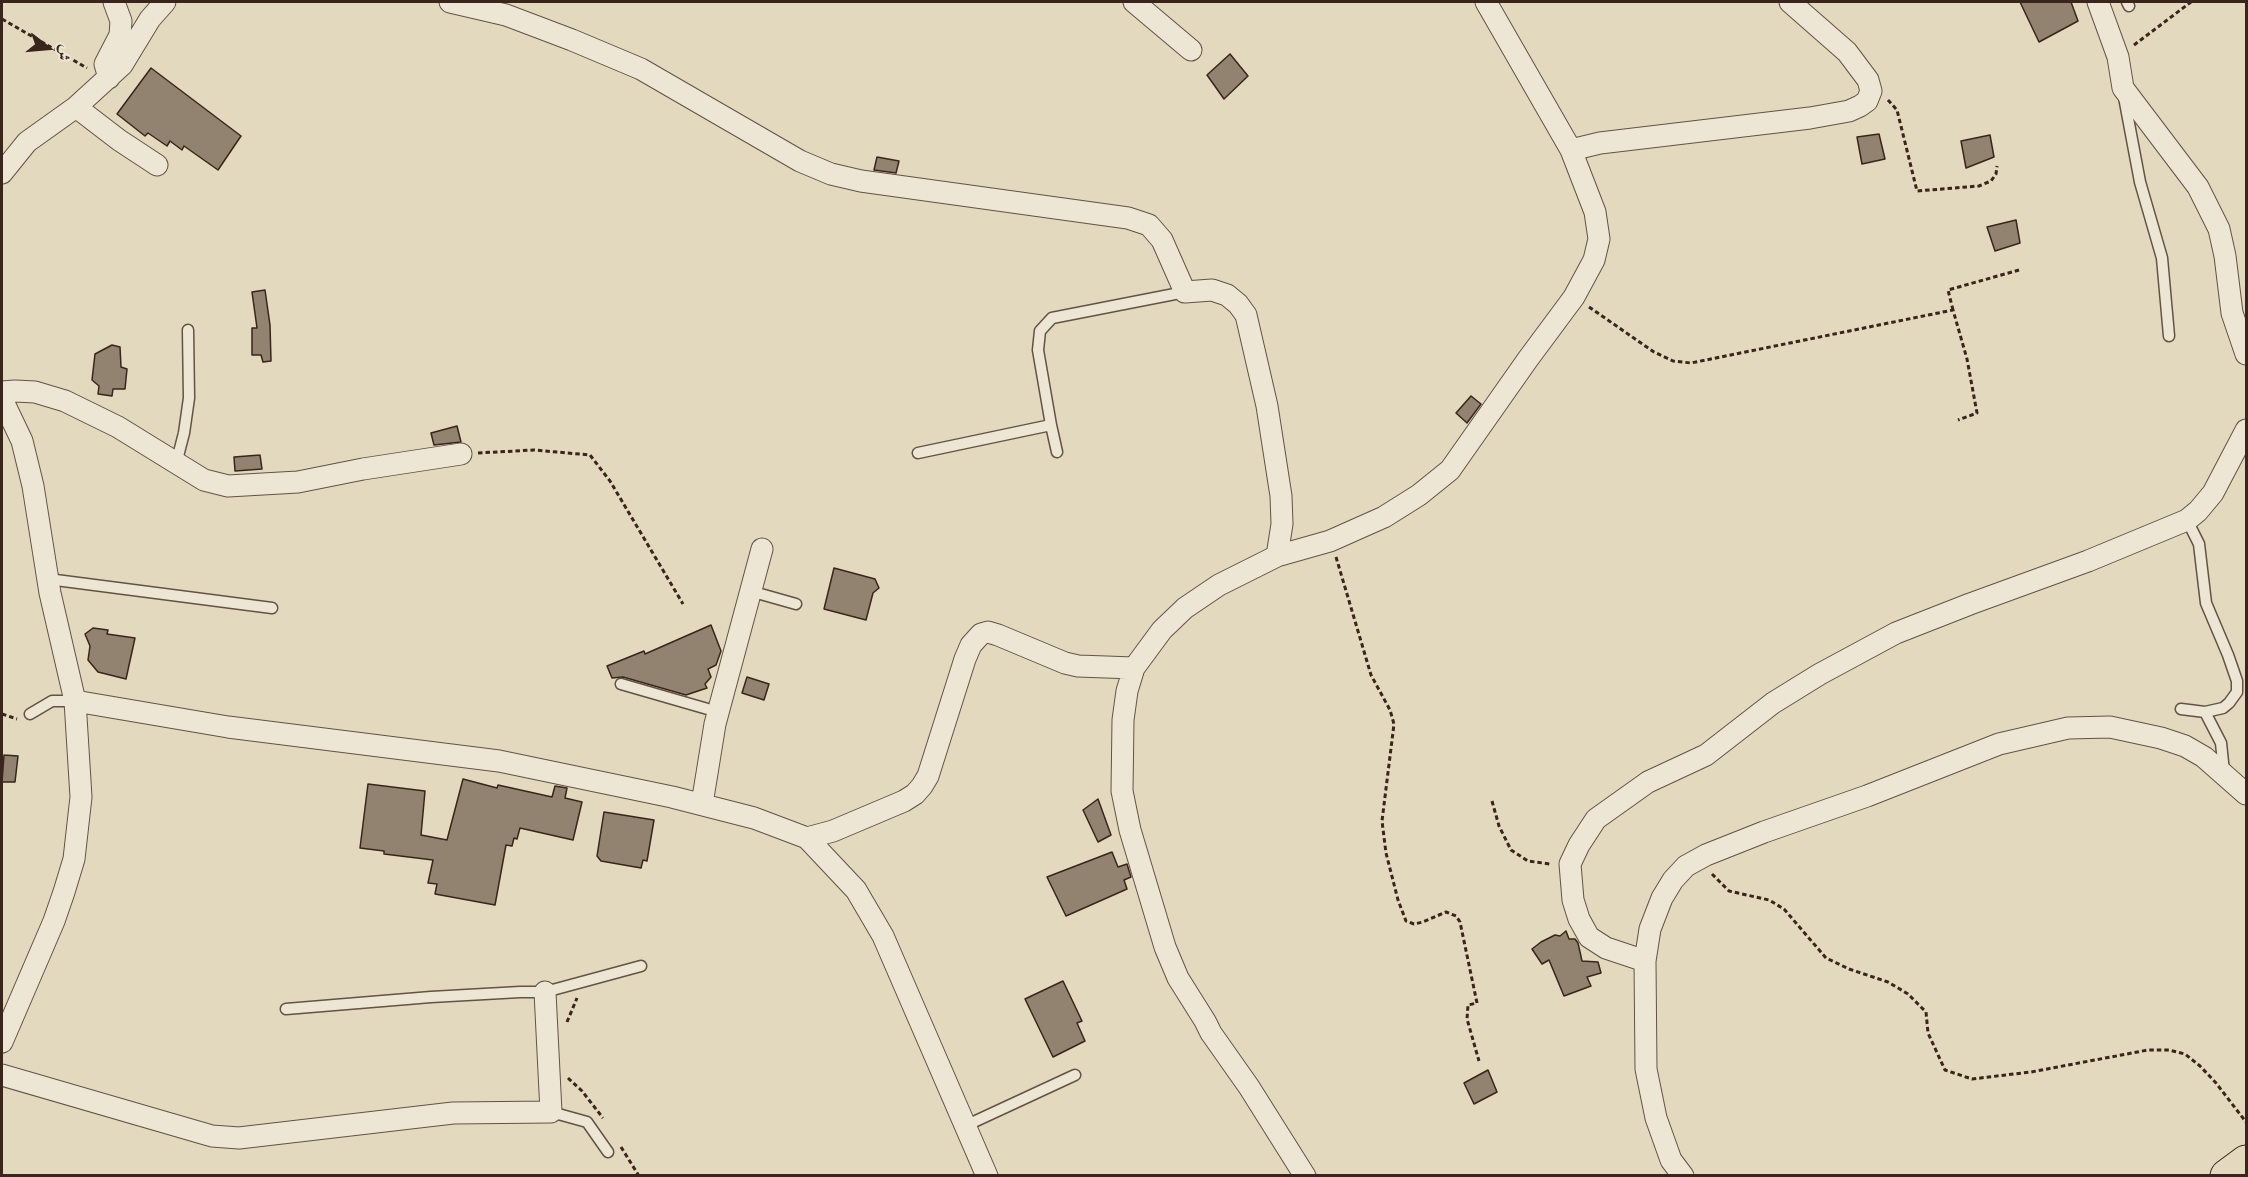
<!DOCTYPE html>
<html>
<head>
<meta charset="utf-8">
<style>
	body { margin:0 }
	#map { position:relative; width:2248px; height:1177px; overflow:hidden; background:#e3d9be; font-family:"Gentium Book Plus",Amiri,serif }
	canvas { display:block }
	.frame { position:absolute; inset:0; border:3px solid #39251b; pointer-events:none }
	.north { position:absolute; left:18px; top:18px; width:60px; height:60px; -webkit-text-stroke:4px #ede6d5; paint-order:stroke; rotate:106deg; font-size:16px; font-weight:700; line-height:24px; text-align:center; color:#39251b }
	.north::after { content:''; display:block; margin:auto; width:21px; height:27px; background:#39251b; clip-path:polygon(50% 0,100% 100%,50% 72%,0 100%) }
</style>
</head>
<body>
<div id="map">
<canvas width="2248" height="1177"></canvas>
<div class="frame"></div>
<div class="north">ش</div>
</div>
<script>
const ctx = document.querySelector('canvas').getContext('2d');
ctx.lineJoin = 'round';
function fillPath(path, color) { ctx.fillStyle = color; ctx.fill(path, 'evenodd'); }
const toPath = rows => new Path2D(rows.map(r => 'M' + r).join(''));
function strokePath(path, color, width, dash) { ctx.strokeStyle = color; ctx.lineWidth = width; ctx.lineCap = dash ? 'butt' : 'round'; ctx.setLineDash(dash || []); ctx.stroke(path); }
const building = toPath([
	[2020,2,2071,2,2078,21,2039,42,2020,2],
	[1230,54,1248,76,1224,99,1207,75,1230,54],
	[151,68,241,136,218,170,184,146,182,150,170,141,167,146,148,133,145,136,117,114,151,68],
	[1879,134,1885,159,1862,164,1857,137,1879,134],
	[1990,135,1994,157,1966,168,1961,141,1990,135],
	[877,157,899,161,896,173,874,170,877,157],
	[2016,220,2020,243,1995,251,1987,227,2016,220],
	[265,290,270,325,271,361,263,362,261,355,252,355,252,328,257,328,252,292,265,290],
	[112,345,120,347,121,367,127,369,125,389,113,389,112,396,98,394,99,386,92,380,95,354,112,345],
	[1471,396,1481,404,1467,423,1456,413,1471,396],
	[457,426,461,442,434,445,431,433,457,426],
	[260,455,262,469,235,471,234,457,260,455],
	[834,568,875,579,879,588,873,593,866,620,824,609,834,568],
	[711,625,721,651,716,665,708,669,711,677,705,684,707,688,686,695,623,677,612,678,607,666,644,651,645,654,711,625],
	[93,628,108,630,107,634,135,638,126,679,98,672,88,660,90,646,85,634,93,628],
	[747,677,769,684,764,700,742,693,747,677],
	[4,755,18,756,15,782,2,782,4,755],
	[463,779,497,788,498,785,552,797,555,786,567,788,565,798,582,802,573,840,520,828,517,839,514,838,512,846,506,845,495,905,435,894,437,884,428,883,433,860,384,854,384,851,360,848,368,784,425,791,421,835,447,840,463,779],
	[1098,799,1111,835,1098,842,1083,810,1098,799],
	[604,812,654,820,647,861,643,860,641,868,601,861,597,856,604,812],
	[1112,852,1118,867,1127,864,1131,877,1124,880,1127,889,1066,916,1047,877,1112,852],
	[1566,931,1569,939,1575,939,1578,943,1582,961,1598,962,1601,973,1587,977,1591,986,1564,996,1549,960,1542,964,1532,949,1541,942,1555,935,1560,936,1566,931],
	[1063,981,1082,1021,1077,1023,1085,1041,1053,1057,1025,999,1063,981],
	[1488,1070,1497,1092,1474,1104,1464,1083,1488,1070]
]);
const path = toPath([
	[2,19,87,68],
	[2134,45,2191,2],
	[1888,100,1897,110,1917,191,1979,186,1991,181,1996,174,1997,166],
	[1589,307,1654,352,1673,361,1691,363,1953,310,1967,359,1977,413,1958,420],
	[1953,310,1948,290,2019,270],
	[478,453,534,450,590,455,610,481,683,604],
	[1336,557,1371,675,1390,710,1394,724,1382,821,1386,853,1398,900,1406,921,1414,924,1423,922,1446,912,1456,916,1460,922,1477,1003,1468,1005,1467,1019,1479,1061],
	[2,714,17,719],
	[1492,801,1499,826,1511,850,1528,861,1550,864],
	[1712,874,1729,891,1769,900,1784,909,1826,958,1849,969,1888,982,1908,994,1926,1012,1928,1033,1945,1070,1972,1079,2031,1072,2148,1050,2169,1050,2185,1054,2200,1066,2216,1083,2246,1122],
	[567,1022,577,998],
	[568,1078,582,1091,603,1118],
	[621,1147,639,1176]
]);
const lane = toPath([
	[2127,2,2129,6],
	[2124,97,2140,182,2162,258,2169,336],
	[1051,425,1057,452],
	[918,453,1051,425,1038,350,1040,331,1052,318,1185,292],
	[176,464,184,433,189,398,188,330],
	[2187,520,2199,544,2206,603,2228,655,2237,681,2237,692,2229,703,2223,708,2205,712],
	[48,579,272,608],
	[750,591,796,604],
	[621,684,718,712],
	[2181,709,2205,712,2221,743,2224,772],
	[30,714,52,701,75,701],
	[286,1009,431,997,520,992,545,992,641,966],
	[551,1112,587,1122,608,1152],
	[965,1126,1075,1075]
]);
const street = toPath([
	[450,2,506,15,572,40,641,69,800,161,831,174,861,181,1128,218,1149,225,1162,240,1185,292,1212,290,1227,295,1238,304,1246,315,1267,406,1281,496,1282,524,1277,556],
	[1134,2,1191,50],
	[2098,2,2118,57,2123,88,2198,187,2219,229,2225,256,2232,313,2246,354],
	[109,78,105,64,120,35,121,21,114,2],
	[76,107,119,140,157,165],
	[1571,150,1600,143,1810,118,1849,111,1860,106,1867,101,1871,91,1868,80,1847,52,1790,2],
	[2,173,27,142,76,107,122,65,150,19,165,2],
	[2,392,15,391,35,392,65,401,118,427,204,480,228,486,298,482,363,469,461,454],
	[2,399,22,441,33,486,50,593,75,701,81,797,74,859,64,892,54,921,2,1042],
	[75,701,228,727,499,761,672,797,754,818,807,838,856,890,883,936,987,1176],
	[702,804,715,724,762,549],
	[807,838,833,831,904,801,915,794,922,786,928,776,965,659,971,645,981,634,988,632,998,635,1065,663,1078,666,1134,668],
	[1645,961,1606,948,1589,937,1579,919,1573,900,1570,864,1579,845,1596,819,1648,782,1706,755,1773,703,1820,674,1896,633,1970,604,2088,561,2187,520,2198,511,2213,493,2246,430],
	[2,1075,212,1136,239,1138,453,1113,551,1112,545,992],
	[1305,1176,1249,1087,1211,1033,1205,1021,1178,978,1165,947,1130,830,1122,791,1123,720,1127,691,1134,668,1162,630,1185,608,1219,585,1277,556,1330,541,1384,517,1419,495,1450,470,1528,359,1574,297,1594,260,1599,239,1595,212,1571,150,1486,2],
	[1683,1176,1671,1160,1656,1118,1646,1069,1645,961,1650,929,1662,898,1673,880,1686,866,1706,855,1764,832,1867,796,1999,744,2068,728,2110,727,2161,738,2185,746,2204,757,2246,794]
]);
const highway = toPath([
	[2227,1176,2246,1162]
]);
fillPath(building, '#918370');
strokePath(building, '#39251b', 1.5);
strokePath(lane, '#645244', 13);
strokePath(street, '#645244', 23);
strokePath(highway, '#39251b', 35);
strokePath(path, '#39251b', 3, [4.5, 3]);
strokePath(lane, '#ede6d5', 10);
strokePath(street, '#ede6d5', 21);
strokePath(highway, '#e3d9be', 33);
</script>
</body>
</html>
